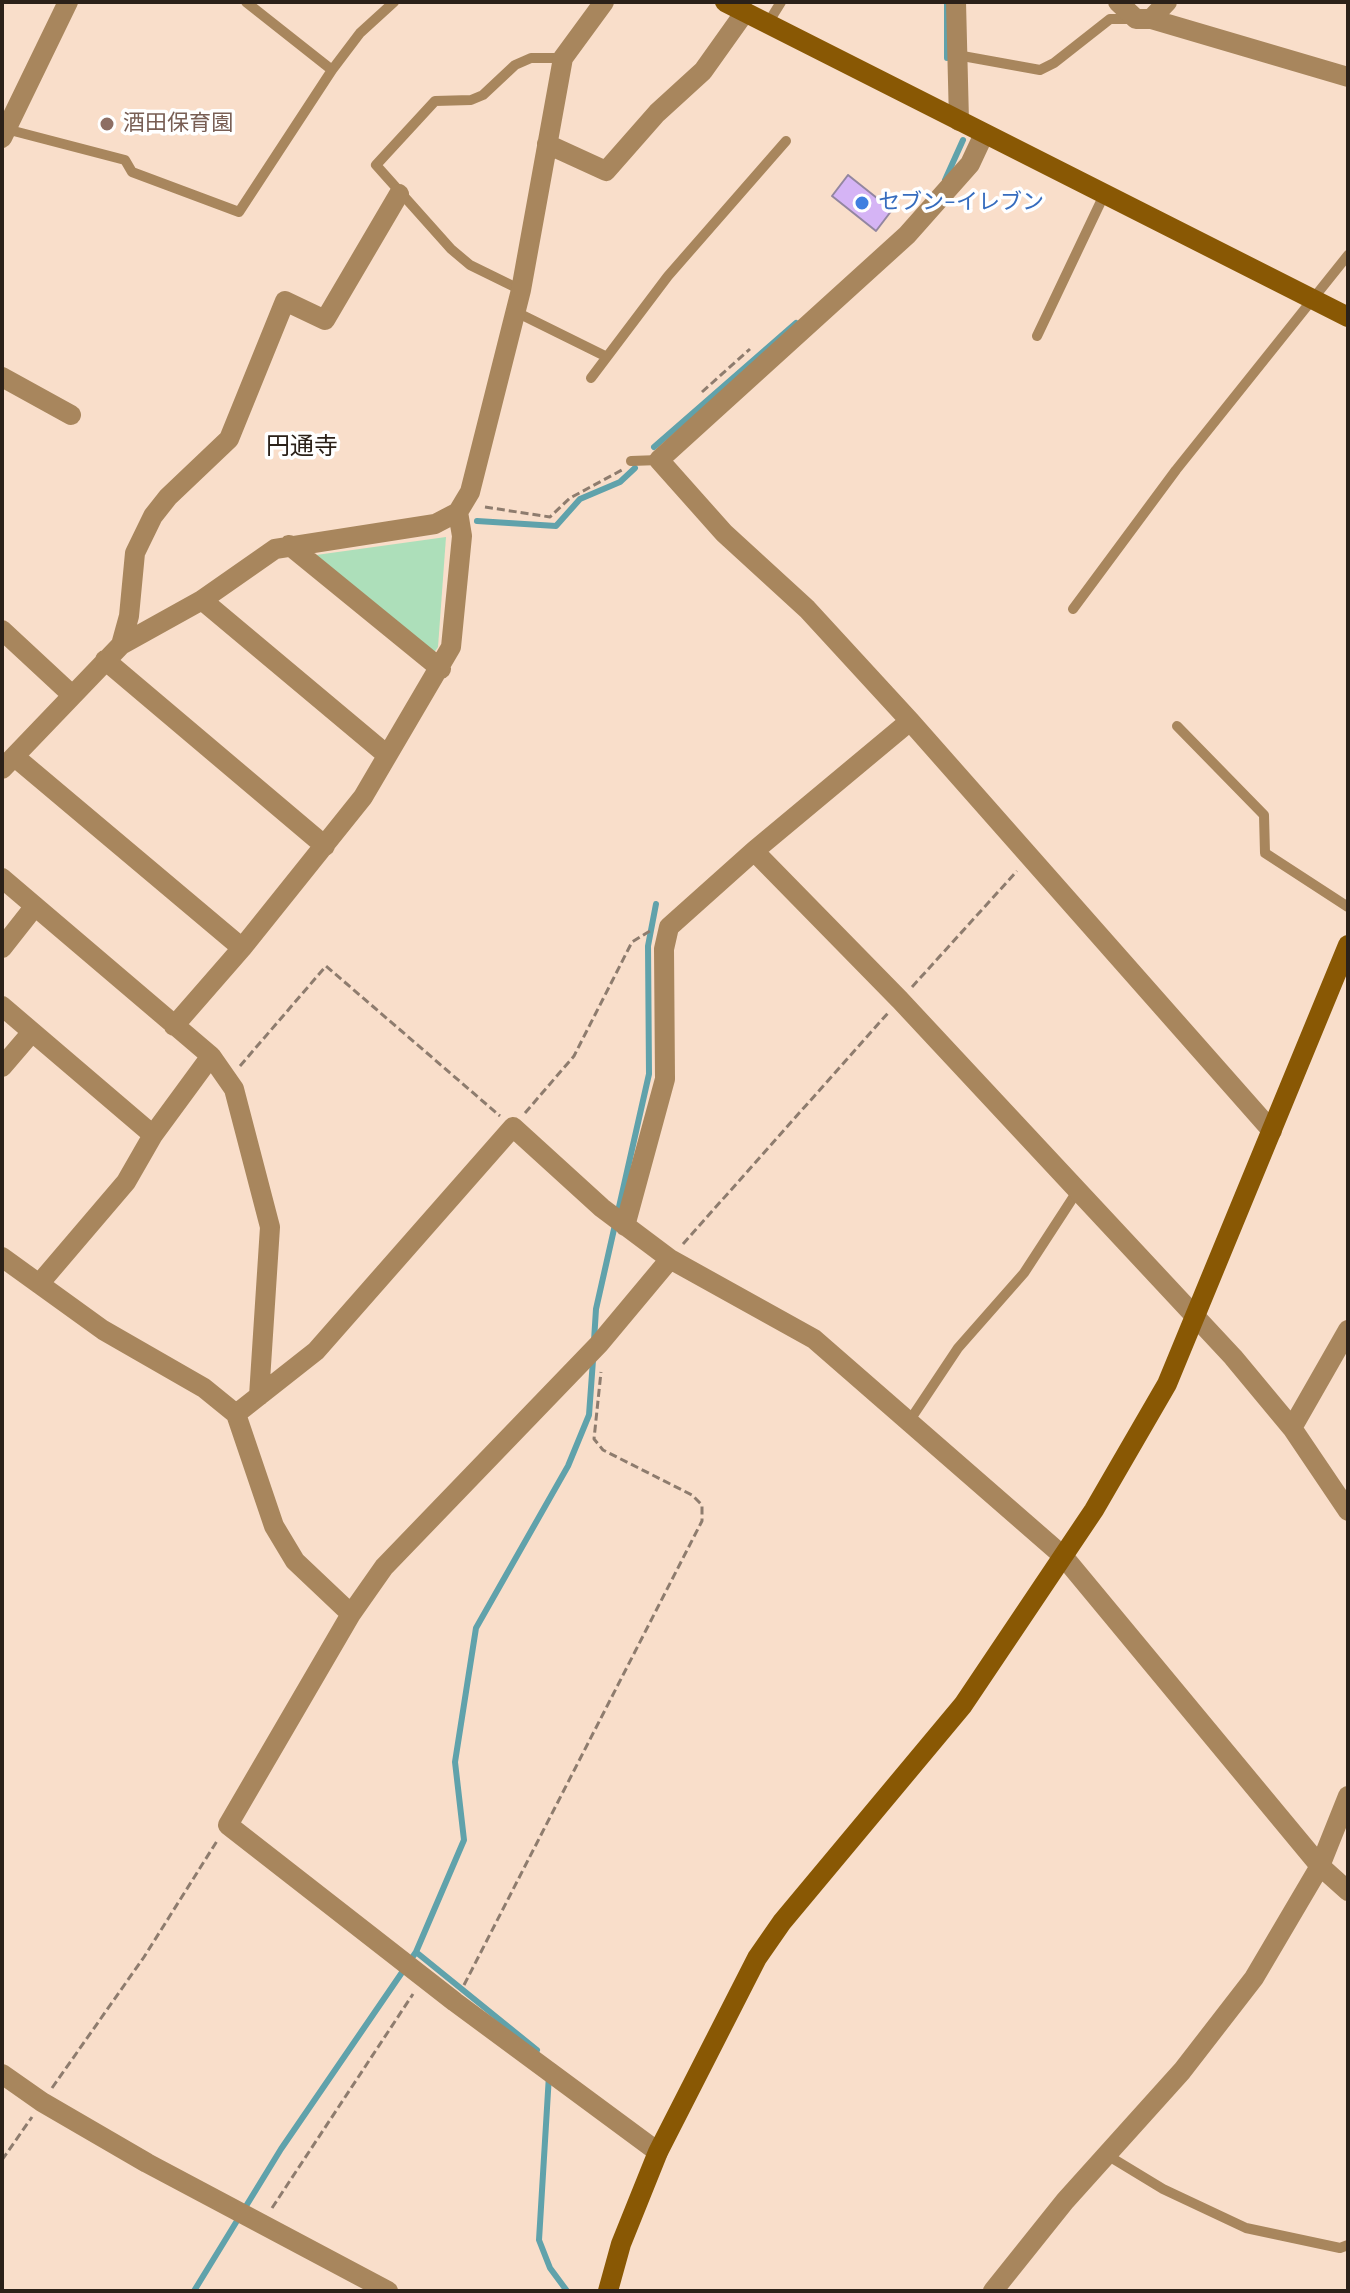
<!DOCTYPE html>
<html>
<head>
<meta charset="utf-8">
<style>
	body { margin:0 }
	#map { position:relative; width:1350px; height:2293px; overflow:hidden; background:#f9deca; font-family:"DM Sans",sans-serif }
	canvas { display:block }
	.frame { position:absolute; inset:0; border:4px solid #2b2119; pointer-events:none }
</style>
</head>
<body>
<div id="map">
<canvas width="1350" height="2293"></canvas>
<div class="frame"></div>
</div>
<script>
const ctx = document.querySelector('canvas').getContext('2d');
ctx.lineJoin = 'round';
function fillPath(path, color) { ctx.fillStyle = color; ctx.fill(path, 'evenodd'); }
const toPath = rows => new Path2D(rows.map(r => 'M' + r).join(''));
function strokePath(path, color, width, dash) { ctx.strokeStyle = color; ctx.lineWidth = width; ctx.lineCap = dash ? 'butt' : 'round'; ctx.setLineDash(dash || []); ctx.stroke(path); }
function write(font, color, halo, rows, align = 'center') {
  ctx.font = font + ' "DM Sans","Noto Sans JP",sans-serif'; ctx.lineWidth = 7; ctx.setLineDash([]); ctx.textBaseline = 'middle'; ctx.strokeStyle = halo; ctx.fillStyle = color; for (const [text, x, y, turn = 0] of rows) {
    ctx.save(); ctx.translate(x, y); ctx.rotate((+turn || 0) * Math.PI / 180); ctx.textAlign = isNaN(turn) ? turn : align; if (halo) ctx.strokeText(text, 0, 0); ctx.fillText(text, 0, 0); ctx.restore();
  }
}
const green = toPath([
	[446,537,438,647,431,657,309,556]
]);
const stream = toPath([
	[947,2,947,58],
	[945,180,963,140],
	[654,447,796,323],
	[477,521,556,526,580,499,620,482,635,468],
	[594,1341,596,1309,649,1074,648,946,656,904],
	[537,2050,416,1952,464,1840,455,1762,476,1628,568,1466,589,1415,593,1360],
	[549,2075,539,2240,550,2268,567,2291],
	[194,2291,281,2149,416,1952]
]);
const building = toPath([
	[848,175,892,210,876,231,832,196,848,175]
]);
const path = toPath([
	[702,392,750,349],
	[485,507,550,517,570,498,622,470],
	[912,987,1017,871],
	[240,1066,326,966,500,1116],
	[525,1113,574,1056,632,942,650,931],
	[683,1244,888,1013],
	[464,1985,702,1521,702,1505,692,1495,603,1450,594,1439,601,1372],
	[52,2088,144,1957,217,1841],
	[2,2160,32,2117],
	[272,2208,413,1994]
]);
const lane = toPath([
	[246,2,332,70],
	[768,23,781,2],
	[957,55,1040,70,1054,63,1110,19,1132,19],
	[6,129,125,160,132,172,239,212,332,70,360,33,394,2],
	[521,290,470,265,451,249,376,165,435,101,471,100,483,95,515,65,531,58,563,58],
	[516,312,605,356],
	[1037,336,1104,195],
	[591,378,668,276,786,141],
	[631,461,659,460],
	[1073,609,1176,470,1348,255],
	[1177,726,1264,815,1265,853,1348,907],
	[910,1420,958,1348,1024,1273,1078,1190],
	[1107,2155,1163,2189,1246,2228,1340,2248,1348,2245]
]);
const street = toPath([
	[956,2,959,121],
	[1118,2,1136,19,1151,19,1348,77],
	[1151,19,1167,2],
	[984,134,970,164,907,235,659,460,724,533,807,609,910,721,1272,1131],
	[2,138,68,2],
	[547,144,606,171,657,113,703,71,745,12],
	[2,377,71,415],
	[289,545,441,669],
	[202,600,387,755],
	[2,630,72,695],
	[121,645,129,616,135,553,153,516,168,497,229,439,285,301,325,320,399,194],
	[105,660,325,846],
	[15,757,242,948],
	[2,769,121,645,202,600,275,549,435,524,458,512],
	[754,851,900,1000,1233,1357,1292,1428,1348,1511],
	[2,878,211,1056,153,1135,126,1182,39,1284],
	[2,948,35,906],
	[2,1006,153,1135],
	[174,1026,242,948,363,797,451,647,462,536,458,512,470,492,521,290,563,58,604,2],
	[211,1056,234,1089,270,1227,259,1396],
	[2,1067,32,1032],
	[625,1226,665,1079,664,949,669,927,754,851,910,721],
	[2,1257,103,1330,204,1388,236,1414,274,1526,295,1561,351,1614],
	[236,1414,316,1351,513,1127,602,1208,670,1259,814,1339,1063,1556,1320,1866,1348,1891],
	[1292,1428,1348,1330],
	[2,2074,42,2102,147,2163,388,2291],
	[658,2152,455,2002,228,1825,351,1614,384,1567,599,1344,670,1259],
	[993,2291,1065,2201,1182,2071,1254,1978,1320,1866,1348,1796]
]);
const secondary = toPath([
	[725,2,1348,317],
	[608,2291,621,2244,658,2152,757,1958,782,1922,963,1705,1094,1510,1167,1384,1348,945]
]);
const markers = [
	[107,124,8,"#8d6e63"],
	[862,203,8,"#3f7fe0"]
];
const educationNames = [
	["酒田保育園",123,124]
];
const shopNames = [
	["セブン-イレブン",878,203]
];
const neighbourhoodNames = [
	["円通寺",302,448]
];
fillPath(green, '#addfba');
strokePath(stream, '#60a2ab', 6);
fillPath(building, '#d5b4f5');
strokePath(building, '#9386a0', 2);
strokePath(path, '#8e7c6e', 3, [8, 4]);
strokePath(lane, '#a8865d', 10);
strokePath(street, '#a8865d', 20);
strokePath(secondary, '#895804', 20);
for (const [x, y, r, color] of markers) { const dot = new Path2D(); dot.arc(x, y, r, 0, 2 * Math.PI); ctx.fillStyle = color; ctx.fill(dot); strokePath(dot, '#fff', 3); }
write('22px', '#785e54', '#fff', educationNames, 'left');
write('22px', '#366cbe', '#fff', shopNames, 'left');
write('24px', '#2b2119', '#fff', neighbourhoodNames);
</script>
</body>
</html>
